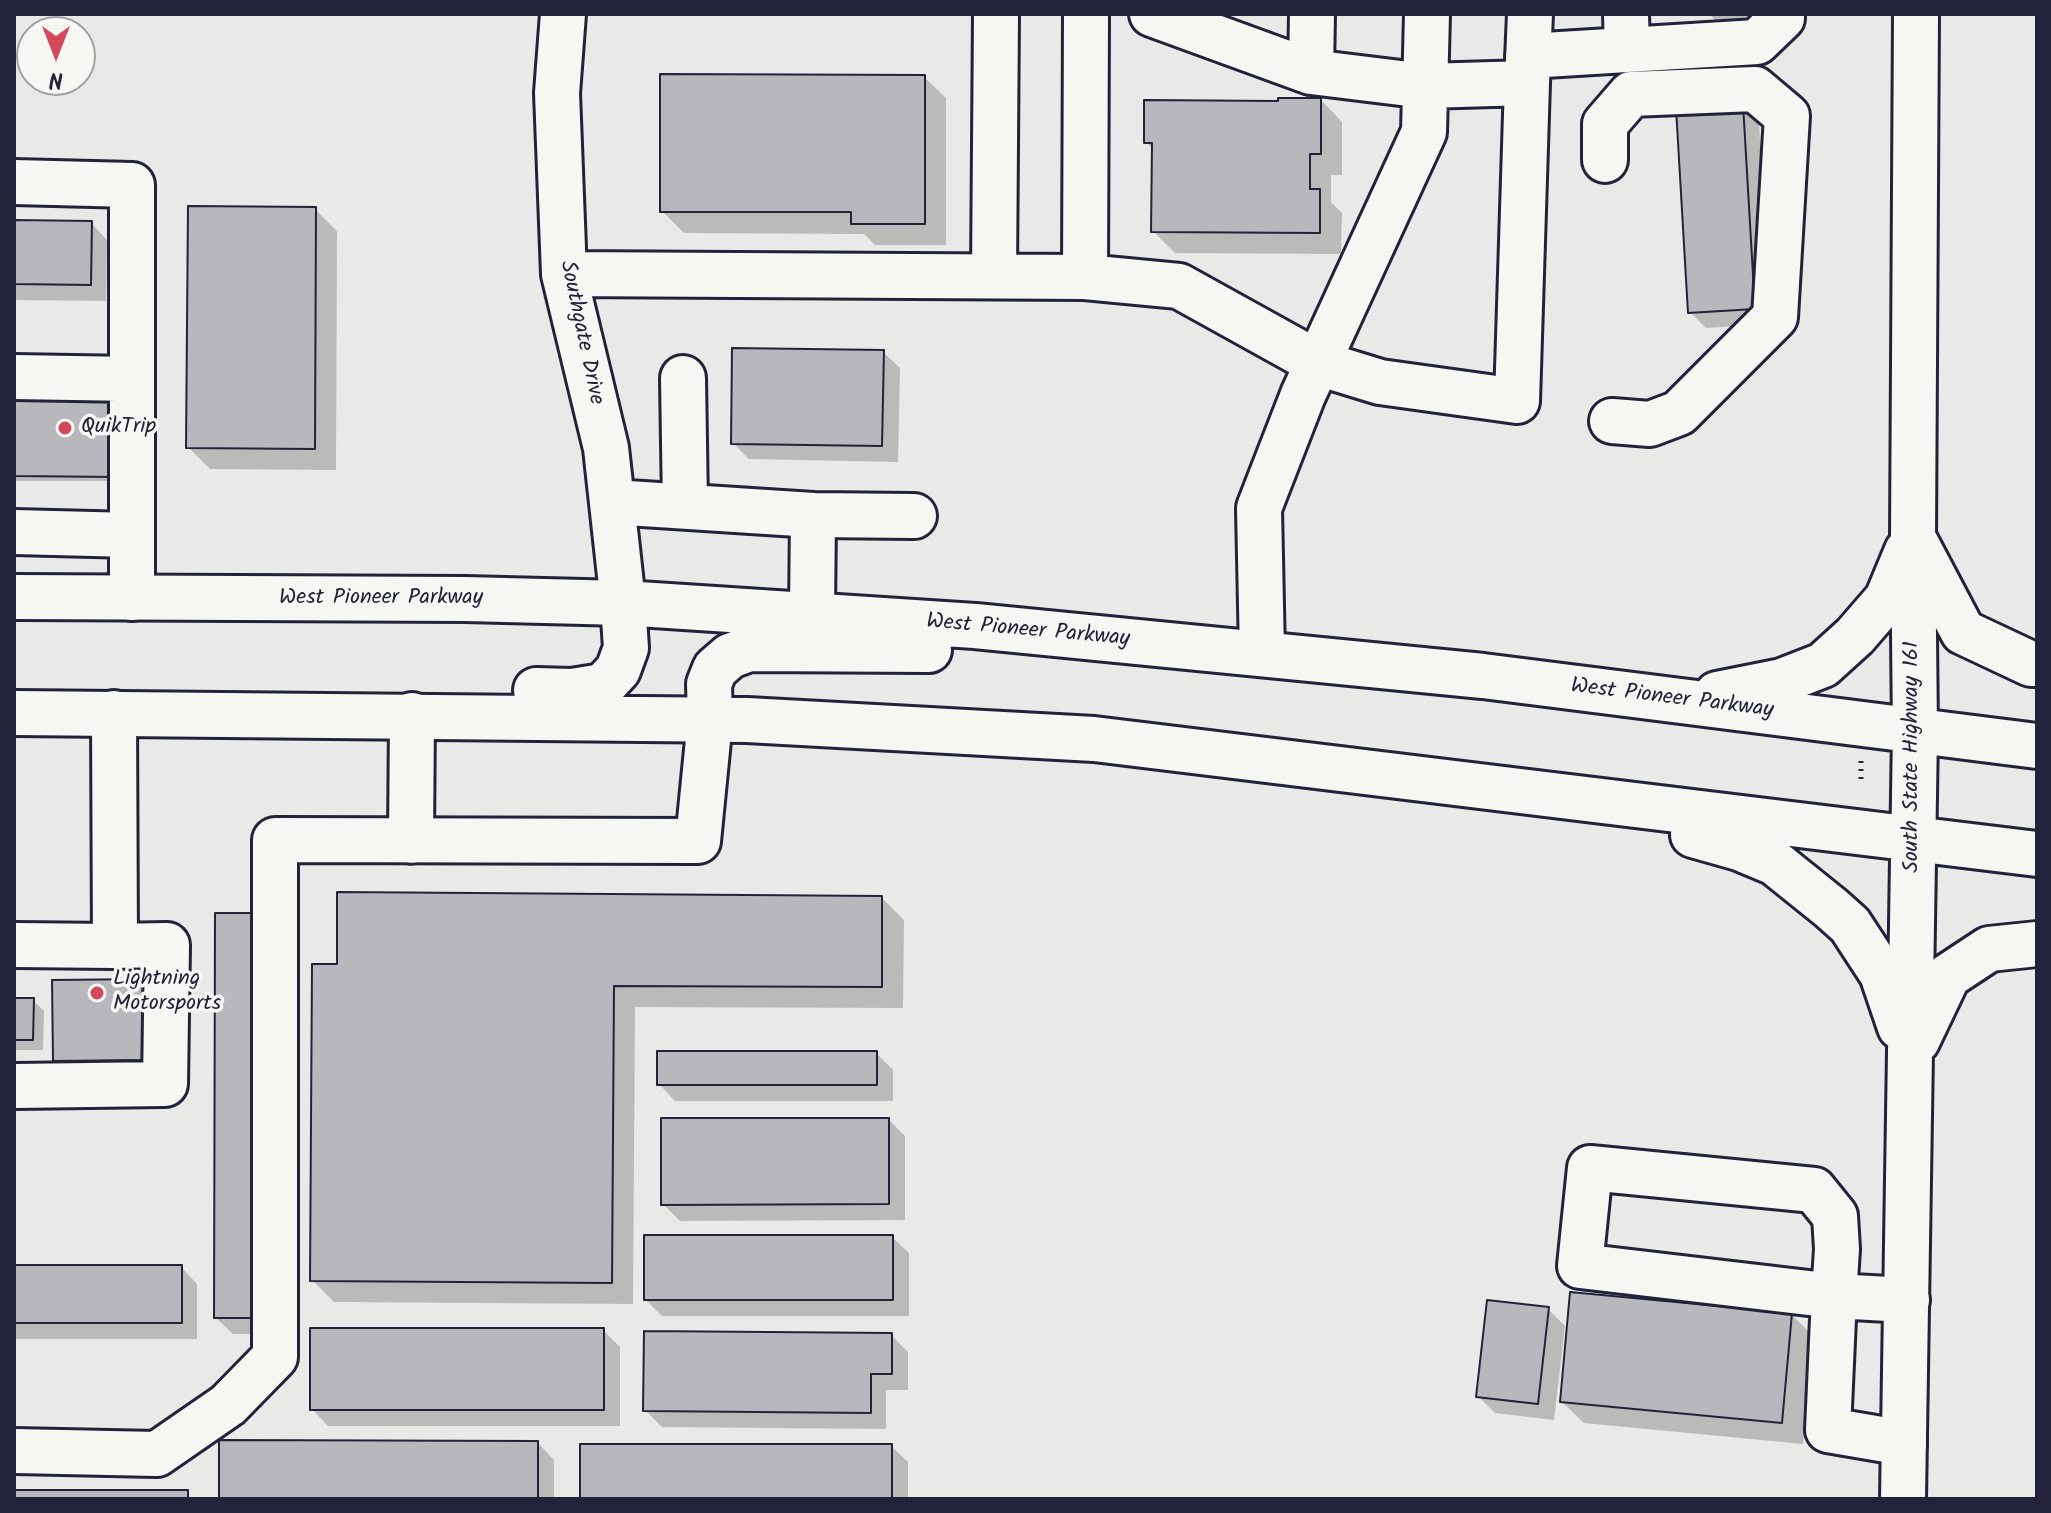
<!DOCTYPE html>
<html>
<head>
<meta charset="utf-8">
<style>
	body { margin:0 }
	#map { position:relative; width:2051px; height:1513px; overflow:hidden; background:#e9e9e7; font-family:Kalam,sans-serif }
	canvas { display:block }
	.frame { position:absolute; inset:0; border:16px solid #22223b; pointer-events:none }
	.north { position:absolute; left:16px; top:16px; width:80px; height:80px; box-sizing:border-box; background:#f6f6f2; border:2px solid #a1a1a9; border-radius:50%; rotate:180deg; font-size:22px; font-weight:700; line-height:32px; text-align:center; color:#22223b }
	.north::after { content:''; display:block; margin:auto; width:28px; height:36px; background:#d1495b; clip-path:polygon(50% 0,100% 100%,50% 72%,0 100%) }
</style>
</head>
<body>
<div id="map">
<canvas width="2051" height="1513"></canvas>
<div class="frame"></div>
<div class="north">N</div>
</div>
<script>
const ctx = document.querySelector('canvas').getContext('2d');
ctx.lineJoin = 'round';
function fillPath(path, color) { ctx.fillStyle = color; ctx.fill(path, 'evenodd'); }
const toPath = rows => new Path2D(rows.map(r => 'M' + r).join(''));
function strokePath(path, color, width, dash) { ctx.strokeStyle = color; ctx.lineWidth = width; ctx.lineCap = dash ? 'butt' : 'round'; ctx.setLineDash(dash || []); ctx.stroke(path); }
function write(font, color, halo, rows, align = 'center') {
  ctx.font = font + ' Kalam,sans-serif'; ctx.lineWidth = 7; ctx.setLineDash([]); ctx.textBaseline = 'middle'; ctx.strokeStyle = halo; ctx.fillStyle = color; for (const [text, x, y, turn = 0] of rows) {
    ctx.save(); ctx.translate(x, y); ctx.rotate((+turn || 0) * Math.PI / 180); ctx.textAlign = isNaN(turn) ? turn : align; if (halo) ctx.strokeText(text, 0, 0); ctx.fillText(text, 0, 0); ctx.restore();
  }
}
const shadow = toPath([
	[1709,14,1782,14,1723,28],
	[924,77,946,98,946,245,875,245,864,234,684,233,662,211],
	[1321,100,1342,122,1342,175,1331,175,1331,202,1342,213,1341,254,1175,253,1153,231,1154,150,1146,142,1280,103],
	[1742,106,1759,123,1770,324,1706,328,1690,312],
	[315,209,337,231,336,470,210,469,188,447],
	[14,222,91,223,107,240,106,301,14,300],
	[883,352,900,368,898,462,749,459,733,443],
	[14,381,121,481,14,481],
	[882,898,904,920,903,1008,635,1007,633,1304,334,1302,312,1280,339,966],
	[280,932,279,1334,233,1334,216,1318],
	[54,982,167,1076,71,1077,55,1060],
	[14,1000,33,1000,44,1011,43,1050,14,1050],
	[876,1053,893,1070,893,1101,675,1101,659,1084],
	[889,1120,905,1136,905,1220,680,1221,663,1204],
	[892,1237,909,1253,909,1316,662,1316,646,1300],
	[14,1267,181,1267,197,1284,197,1339,14,1339],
	[1548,1309,1565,1326,1554,1420,1495,1413,1478,1396],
	[1792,1315,1813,1336,1803,1444,1584,1423,1562,1402],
	[603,1330,620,1347,620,1426,328,1426,312,1409],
	[891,1335,908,1352,908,1390,886,1390,886,1429,662,1427,645,1410],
	[538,1443,554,1460,554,1499,221,1499],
	[891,1446,908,1462,908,1499,582,1499]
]);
const building = toPath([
	[660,74,925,75,925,224,851,224,851,212,660,212,660,74],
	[1278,98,1321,98,1321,154,1310,154,1310,189,1320,189,1320,233,1151,232,1152,143,1144,143,1144,100,1278,101,1278,98],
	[1743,104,1755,309,1688,313,1676,108,1743,104],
	[188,206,316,207,315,449,186,448,188,206],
	[14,220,92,221,91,285,14,284,14,220],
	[732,348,884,350,882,446,731,444,732,348],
	[14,379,117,380,117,477,14,476,14,379],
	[337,892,882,896,882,987,614,986,612,1283,310,1281,312,964,337,964,337,892],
	[215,913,264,913,263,1318,214,1318,215,913],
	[150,979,151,1060,53,1061,52,980,150,979],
	[14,998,34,998,33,1040,14,1040,14,998],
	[657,1051,877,1051,877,1085,657,1085,657,1051],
	[661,1118,889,1118,889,1204,661,1205,661,1118],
	[644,1235,893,1235,893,1300,644,1300,644,1235],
	[14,1265,182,1265,182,1323,14,1323,14,1265],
	[1570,1292,1792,1313,1782,1423,1560,1402,1570,1292],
	[1487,1300,1549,1307,1538,1404,1476,1397,1487,1300],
	[310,1328,604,1328,604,1410,310,1410,310,1328],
	[644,1331,892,1333,892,1374,871,1374,871,1413,643,1411,644,1331],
	[219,1440,538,1441,538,1499,219,1499,219,1440],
	[580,1444,892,1444,892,1499,580,1499,580,1444],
	[14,1490,188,1490,188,1499,14,1499,14,1490]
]);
const path = toPath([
	[1861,761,1861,784]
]);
const minor = toPath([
	[563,14,557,93,564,274,606,448,623,603],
	[1152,14,1311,72],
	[1312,14,1311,72,1425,86,1527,83,1530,14],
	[1626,14,1627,50],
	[1528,56,1757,42,1782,18,1782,14],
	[1605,160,1605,124,1631,94,1755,89,1787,116,1775,317,1679,413,1650,424,1612,421],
	[14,182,132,185,132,598],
	[564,274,1085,277,1179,286,1318,363,1380,382,1517,401,1527,83],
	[994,275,996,14],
	[1085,277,1086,14],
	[14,377,132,379],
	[683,378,685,506],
	[612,502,813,515,812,615],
	[813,515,914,516],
	[14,532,132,535],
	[1262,654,1259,508,1303,395,1424,132,1427,14],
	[411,841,412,715],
	[14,945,115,946],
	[14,1086,165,1084,167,945,115,946,114,713],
	[1590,1168,1814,1190,1835,1216,1837,1249,1834,1296,1580,1266,1590,1168],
	[1904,1443,1828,1430,1834,1296,1907,1300],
	[14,1451,157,1454,228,1405,275,1357,275,840,698,841,710,720]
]);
const major = toPath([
	[1916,543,1963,632,2031,664,2037,664],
	[14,597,465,599,623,603,975,626,1483,676,2037,746],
	[536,690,572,691,603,686,618,670,626,648,623,603],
	[1717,694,1782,681,1823,665,1855,636,1887,599,1907,551],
	[14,713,747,720,1094,739,2037,854],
	[710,720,709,684,715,669,730,656,749,649,929,650],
	[1693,835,1739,848,1775,863,1831,908,1850,925,1882,974,1900,1027],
	[1917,1041,1948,976,1989,949,2037,944],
	[1903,1499,1915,732,1913,537,1916,14]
]);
const markers = [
	[65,428,8,"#d1495b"],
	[97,993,8,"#d1495b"]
];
const streetNames = [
	["Southgate Drive",580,333,78],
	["West Pioneer Parkway",381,599],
	["West Pioneer Parkway",1028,632,5],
	["West Pioneer Parkway",1672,700,7],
	["South State Highway 161",1913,757,-90]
];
const poiNames = [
	["QuikTrip",81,428],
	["Lightning",113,980],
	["Motorsports",113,1005]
];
fillPath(shadow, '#0003');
fillPath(building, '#b8b8bc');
strokePath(building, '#22223b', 2);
strokePath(minor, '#22223b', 50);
strokePath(major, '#22223b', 50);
strokePath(path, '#22223b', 5, [2, 6]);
strokePath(minor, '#f6f6f2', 44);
strokePath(major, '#f6f6f2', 44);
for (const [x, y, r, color] of markers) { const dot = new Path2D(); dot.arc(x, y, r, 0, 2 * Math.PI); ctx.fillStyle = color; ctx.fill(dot); strokePath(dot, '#f6f6f2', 3); }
write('22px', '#22223b', '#f6f6f2', streetNames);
write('22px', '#22223b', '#f6f6f2', poiNames, 'left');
</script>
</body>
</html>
